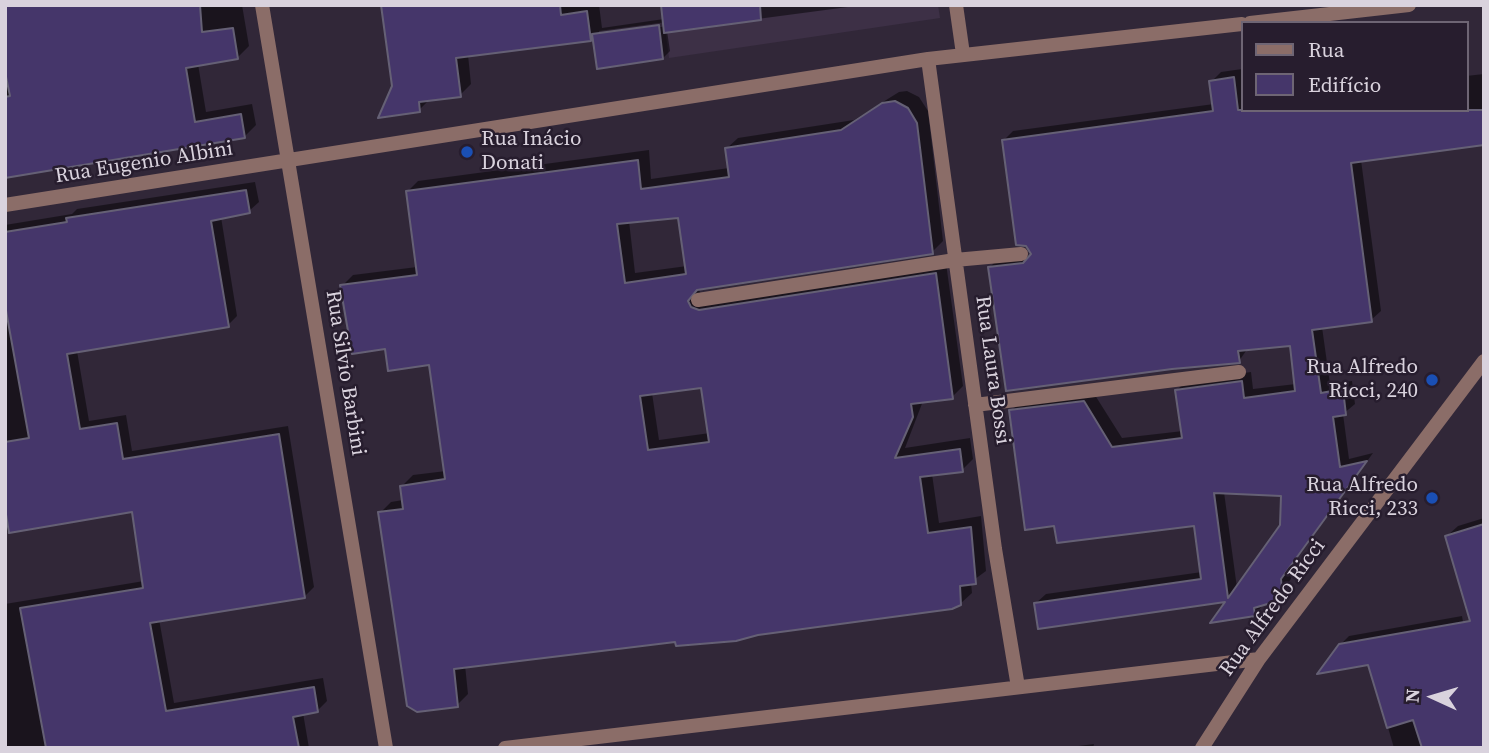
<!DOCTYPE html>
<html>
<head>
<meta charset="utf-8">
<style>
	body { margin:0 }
	#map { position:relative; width:1489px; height:753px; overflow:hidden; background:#312738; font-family:"Source Serif 4",serif }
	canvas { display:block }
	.frame { position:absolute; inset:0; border:7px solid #d9d2dd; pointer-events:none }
	.legend { position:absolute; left:1241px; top:21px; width:228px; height:91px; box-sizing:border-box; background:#271d2e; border:2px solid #6e6574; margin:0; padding:9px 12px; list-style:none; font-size:21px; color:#d9d2dd }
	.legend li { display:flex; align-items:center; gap:14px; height:35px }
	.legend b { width:35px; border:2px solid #6e6574 }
	.north { position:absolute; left:1398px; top:662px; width:70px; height:70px; -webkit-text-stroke:5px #271d2e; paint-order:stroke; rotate:274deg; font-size:19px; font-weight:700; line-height:28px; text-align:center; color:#d9d2dd }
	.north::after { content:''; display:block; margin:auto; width:24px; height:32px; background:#d9d2dd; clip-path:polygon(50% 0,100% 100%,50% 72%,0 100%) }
</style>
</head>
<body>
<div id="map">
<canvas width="1489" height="753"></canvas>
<div class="frame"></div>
<ul class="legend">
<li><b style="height:9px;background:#8b6d68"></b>Rua</li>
<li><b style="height:19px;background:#45366a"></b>Edifício</li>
</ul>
<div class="north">N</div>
</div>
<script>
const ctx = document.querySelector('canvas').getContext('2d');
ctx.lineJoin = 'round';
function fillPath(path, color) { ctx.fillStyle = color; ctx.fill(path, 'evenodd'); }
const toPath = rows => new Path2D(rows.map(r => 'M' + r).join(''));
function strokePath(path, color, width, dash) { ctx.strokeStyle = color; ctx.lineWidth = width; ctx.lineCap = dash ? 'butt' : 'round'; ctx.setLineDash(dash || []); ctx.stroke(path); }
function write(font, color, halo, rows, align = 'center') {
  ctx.font = font + ' "Source Serif 4",serif'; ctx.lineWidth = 5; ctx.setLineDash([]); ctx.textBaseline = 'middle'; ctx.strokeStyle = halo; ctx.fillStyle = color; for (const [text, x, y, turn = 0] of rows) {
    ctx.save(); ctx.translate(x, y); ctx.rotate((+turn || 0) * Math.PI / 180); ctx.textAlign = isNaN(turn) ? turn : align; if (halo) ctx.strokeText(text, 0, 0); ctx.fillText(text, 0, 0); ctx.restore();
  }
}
const built = toPath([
	[662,5,938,5,940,18,669,58]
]);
const shadow = toPath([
	[5,5,242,5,249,46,237,58,198,64,206,112,252,104,256,125,244,137,5,176],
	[383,5,599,5,602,28,664,19,662,5,863,5,667,31,670,51,663,58,594,35,591,39,468,55,471,84,460,95,430,99,419,110,394,86],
	[667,22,668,26,599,35,599,31],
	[1242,69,1242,110,1466,110,1466,76,1484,74,1484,144,1361,160,1381,311,1371,320,1322,327,1330,384,1352,381,1355,404,1343,414,1349,459,1373,453,1290,568,1291,579,1283,590,1273,600,1264,603,1255,615,1229,600,1036,603,1046,594,1202,572,1196,525,1056,524,1011,411,1020,402,1093,392,1122,438,1183,431,1177,390,1186,381,1251,372,1253,389,1296,384,1292,344,1248,348,1239,361,990,267,999,258,1033,255,1004,140,1013,131,1214,104,1211,82,1221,72],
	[1224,492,1283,494,1282,526,1237,588],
	[907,91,919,97,928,111,943,241,932,252,698,288,702,296,946,263,963,386,952,397,923,401,905,448,970,438,973,459,962,470,932,474,939,523,981,516,986,571,971,582,972,593,960,604,465,665,468,694,457,705,380,513,391,502,403,500,402,486,413,475,446,471,431,364,386,347,342,286,353,275,417,267,407,192,418,181,649,150,651,179,729,168,726,149,738,138,854,120,899,92],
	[680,216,687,266,635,273,629,221],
	[703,386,710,433,659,440,652,393],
	[255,182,259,202,249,211,221,217,237,316,228,325,77,351,89,421,126,415,132,451,288,426,314,587,305,596,159,619,174,703,323,678,327,701,318,710,303,713,309,748,5,748,5,604,144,581,134,510,5,532,5,225,72,214,77,209],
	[1484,518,1484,616,1447,536,1458,526],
	[1462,616,1484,748,1394,748,1369,663,1340,645,1349,636],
	[1094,744,1093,748,1063,748]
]);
const building = toPath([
	[5,5,200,5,202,32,233,28,238,59,186,68,195,122,241,114,245,138,5,178,5,97,10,96,5,72,5,5],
	[381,5,560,5,561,15,587,11,591,41,456,58,461,97,419,102,420,112,378,118,392,86,381,5],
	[661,5,760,5,761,20,664,33,661,5],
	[659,25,663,59,597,69,592,34,659,25],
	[1234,77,1238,110,1484,110,1484,145,1351,163,1372,322,1312,330,1321,393,1343,389,1346,415,1333,417,1340,467,1367,461,1281,579,1282,590,1274,602,1254,608,1255,616,1210,623,1225,602,1038,629,1034,603,1201,579,1194,526,1057,543,1054,526,1025,530,1009,410,1084,401,1112,447,1182,438,1175,390,1242,381,1244,398,1295,391,1290,346,1238,351,1240,363,1172,369,1006,391,988,267,1023,263,1031,254,1026,246,1016,245,1002,140,1213,111,1209,81,1234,77],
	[1214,493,1281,496,1280,525,1228,598,1214,493],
	[895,101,908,108,917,123,933,254,697,290,688,301,691,307,699,310,936,273,953,399,911,404,913,417,895,458,960,449,963,472,920,477,928,533,971,527,976,584,960,586,961,605,952,609,758,635,736,641,676,646,675,642,454,669,458,707,417,712,407,706,378,512,403,509,400,486,445,479,429,365,388,371,385,349,352,354,340,285,417,275,406,191,638,160,641,189,729,177,725,148,841,130,882,103,895,101],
	[678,218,686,274,625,283,617,224,678,218],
	[701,388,709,442,648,450,640,396,701,388],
	[246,190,250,213,211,221,229,327,67,354,80,429,117,423,123,459,279,434,305,598,150,623,166,711,314,687,318,712,293,717,299,748,46,748,20,608,143,588,132,512,9,533,5,508,5,442,29,438,5,305,5,232,67,222,66,218,246,190],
	[1484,524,1484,748,1422,748,1413,720,1387,728,1368,665,1317,674,1339,644,1470,621,1445,536,1484,524]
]);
const minor = toPath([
	[262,5,386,748],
	[956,5,963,54],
	[1250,23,1409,5],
	[928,59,995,549,1018,687],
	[5,205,928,59,1242,24],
	[698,300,955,260,1021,254],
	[975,405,1239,372],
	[505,748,1259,659],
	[1202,748,1259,659,1484,361]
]);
const markers = [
	[467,152,7,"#1a4fb4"],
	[1432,380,7,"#1a4fb4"],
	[1432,498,7,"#1a4fb4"]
];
const poiNames = [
	["Rua Inácio",481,140,"left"],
	["Donati",481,164,"left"],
	["Rua Alfredo",1418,368],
	["Ricci, 240",1418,392],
	["Rua Alfredo",1418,486],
	["Ricci, 233",1418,510]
];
const streetNames = [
	["Rua Eugenio Albini",144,163,-9],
	["Rua Laura Bossi",992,370,82],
	["Rua Silvio Barbini",345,373,81],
	["Rua Alfredo Ricci",1273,608,-54]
];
fillPath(built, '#3d3046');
fillPath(shadow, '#0007');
fillPath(building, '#45366a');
strokePath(building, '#656075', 2);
strokePath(minor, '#8b6d68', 14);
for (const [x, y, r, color] of markers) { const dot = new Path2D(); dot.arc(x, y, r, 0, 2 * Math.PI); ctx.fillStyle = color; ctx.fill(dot); strokePath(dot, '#271d2e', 2.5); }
write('21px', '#d9d2dd', '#271d2e', poiNames, 'right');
write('21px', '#d9d2dd', '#271d2e', streetNames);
</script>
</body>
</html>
